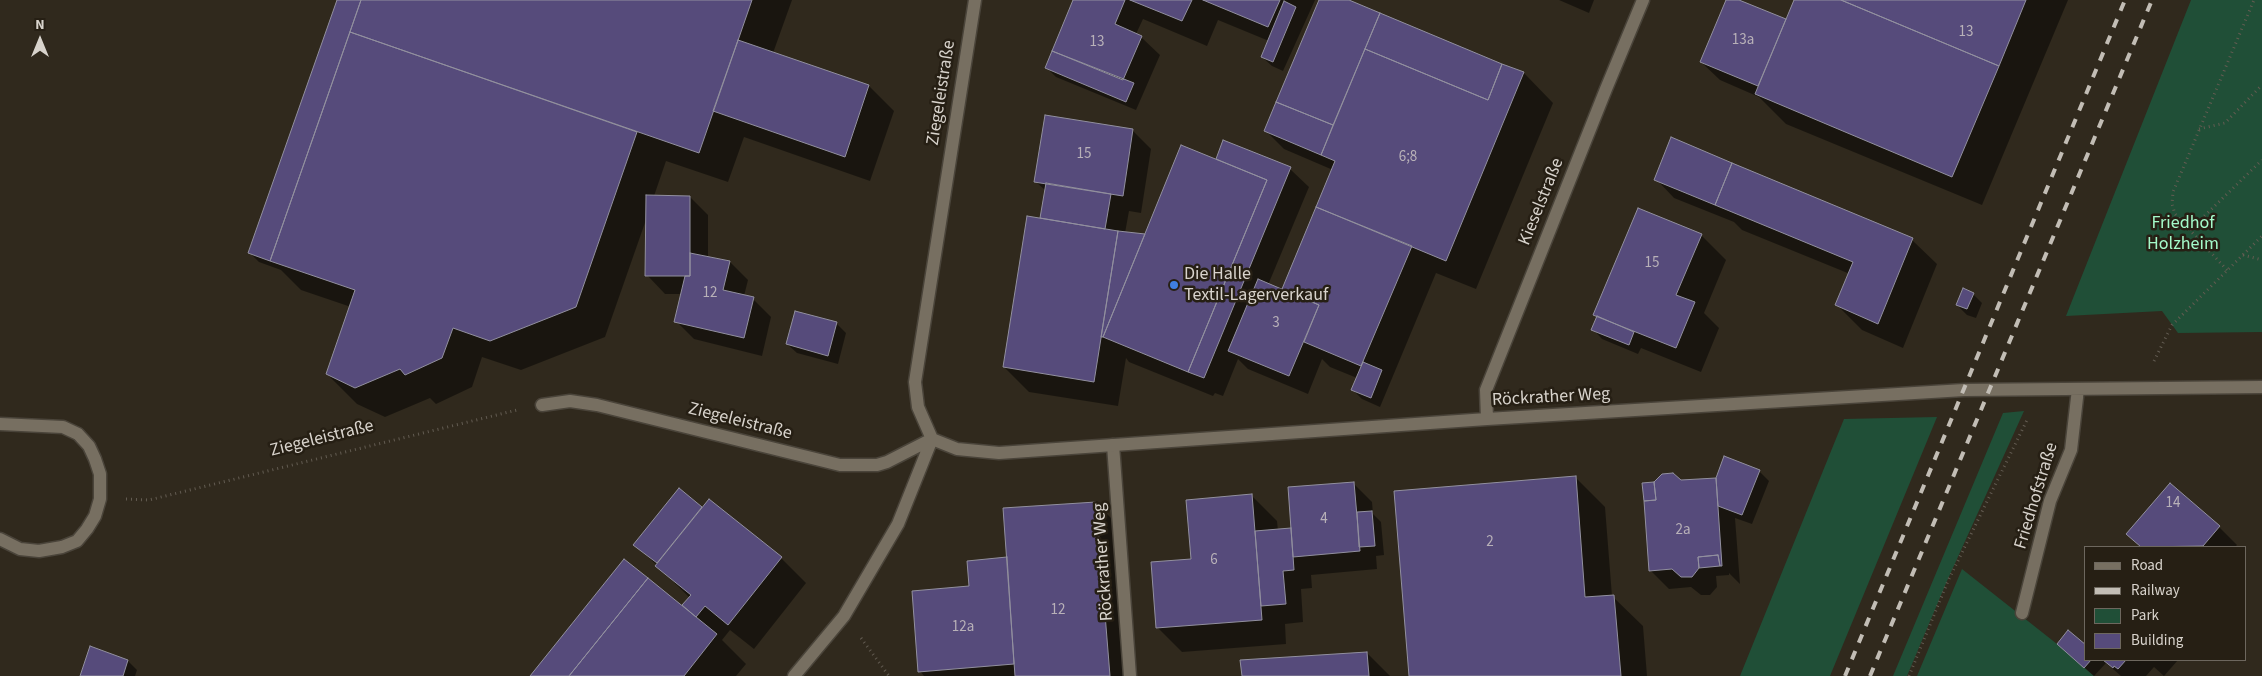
<!DOCTYPE html>
<html>
<head>
<meta charset="utf-8">
<style>
	body { margin:0 }
	#map { position:relative; width:2262px; height:676px; overflow:hidden; background:#30291d; font-family:"Source Sans 3",sans-serif }
	canvas { display:block }
	.legend { position:absolute; left:2084px; top:546px; width:162px; height:115px; box-sizing:border-box; background:#261f14; border:1px solid #6d675e; margin:0; padding:6px 9px; list-style:none; font-size:15px; color:#d8d3cc }
	.legend li { display:flex; align-items:center; gap:10px; height:25px }
	.legend b { width:25px; border:1px solid #6d675e }
	.north { position:absolute; left:15px; top:15px; width:50px; height:50px; -webkit-text-stroke:4px #261f14; paint-order:stroke; rotate:0deg; font-size:14px; font-weight:700; line-height:20px; text-align:center; color:#d8d3cc }
	.north::after { content:''; display:block; margin:auto; width:18px; height:22px; background:#d8d3cc; clip-path:polygon(50% 0,100% 100%,50% 72%,0 100%) }
</style>
</head>
<body>
<div id="map">
<canvas width="2262" height="676"></canvas>
<ul class="legend">
<li><b style="height:6px;background:#776f61"></b>Road</li>
<li><b style="height:6px;background:#c2bdb5"></b>Railway</li>
<li><b style="height:14px;background:#204f37"></b>Park</li>
<li><b style="height:14px;background:#564b7b"></b>Building</li>
</ul>
<div class="north">N</div>
</div>
<script>
const ctx = document.querySelector('canvas').getContext('2d');
ctx.lineJoin = 'round';
function fillPath(path, color) { ctx.fillStyle = color; ctx.fill(path, 'evenodd'); }
const toPath = rows => new Path2D(rows.map(r => 'M' + r).join(''));
function strokePath(path, color, width, dash) { ctx.strokeStyle = color; ctx.lineWidth = width; ctx.lineCap = dash ? 'butt' : 'round'; ctx.setLineDash(dash || []); ctx.stroke(path); }
function write(font, color, halo, rows, align = 'center') {
  ctx.font = font + ' "Source Sans 3",sans-serif'; ctx.lineWidth = 5; ctx.setLineDash([]); ctx.textBaseline = 'middle'; ctx.strokeStyle = halo; ctx.fillStyle = color; for (const [text, x, y, turn = 0] of rows) {
    ctx.save(); ctx.translate(x, y); ctx.rotate((+turn || 0) * Math.PI / 180); ctx.textAlign = isNaN(turn) ? turn : align; if (halo) ctx.strokeText(text, 0, 0); ctx.fillText(text, 0, 0); ctx.restore();
  }
}
const green = toPath([
	[2191,0,2262,0,2262,332,2178,333,2162,311,2066,316],
	[2024,411,1947,581,1907,676,1893,676,2003,413],
	[1937,417,1830,676,1740,676,1844,419],
	[1962,569,2057,644,2094,676,1917,676]
]);
const shadow = toPath([
	[338,0,792,0,773,53,869,86,894,111,870,181,744,137,728,182,666,161,654,196,690,197,708,215,708,257,730,262,748,280,744,296,753,299,771,317,762,356,694,339,676,321,682,294,665,294,647,275,647,217,605,337,521,370,482,357,472,387,436,404,430,398,385,417,357,404,327,374,351,307,301,290,281,270,259,262,250,253],
	[1074,0,1315,0,1283,71,1272,66,1262,57,1269,41,1218,20,1207,46,1143,19,1136,34,1141,37,1160,55,1136,110,1056,77,1046,67],
	[1320,0,1346,0,1524,73,1553,103,1476,289,1436,273,1380,407,1362,399,1353,390,1357,378,1330,367,1322,359,1308,394,1248,369,1238,359,1223,396,1215,393,1213,396,1129,362,1126,358,1118,406,1029,392,1004,367,1044,220,1041,218,1046,191,1035,181,1132,130,1151,149,1141,213,1129,211,1125,233,1144,235,1216,161,1224,142,1290,169,1309,187,1268,285,1288,293,1283,288,1333,170,1284,149,1266,131],
	[1559,0,1594,0,1589,13],
	[1728,0,1736,0,1786,21,1796,0,2068,0,1982,205,1786,124,1759,97,1720,80,1701,62],
	[1656,179,1912,240,1937,264,1903,348,1862,330,1837,305,1850,274,1742,230,1734,222,1674,198],
	[1701,235,1726,260,1704,313,1719,328,1701,372,1641,348,1638,354,1602,339,1593,329],
	[1973,294,1982,303,1976,318,1967,315,1957,305],
	[836,323,846,333,838,364,797,353,787,344],
	[1759,471,1769,481,1752,524,1735,518,1740,584,1729,573,1729,575,1716,576,1717,587,1710,595,1701,595,1691,587,1669,589,1651,571,1681,482,1715,479,1717,481],
	[1576,478,1605,507,1612,596,1643,626,1647,676,1410,676],
	[1354,484,1372,502,1373,514,1381,522,1384,555,1376,556,1377,569,1311,575,1312,588,1301,589,1303,622,1285,624,1286,644,1182,652,1157,627,1192,560,1252,496,1277,521,1278,531,1292,530],
	[679,490,703,509,781,558,806,583,754,649,730,630,722,640,746,664,736,676,532,676,682,607,690,598,635,544],
	[1096,503,1121,528,1132,676,924,676,920,671,970,587,1008,558],
	[2219,527,2237,545,2235,547,2140,547,2127,534],
	[1367,653,1390,676,1243,676],
	[2068,653,2086,660,2178,660,2164,676,2154,667,2146,676,2121,676,2106,663,2094,676],
	[128,661,137,670,135,676,81,676]
]);
const building = toPath([
	[337,0,361,0,270,261,248,253,337,0],
	[361,0,752,0,699,153,350,32,361,0],
	[1073,0,1125,0,1115,24,1142,36,1123,80,1052,51,1073,0],
	[1130,0,1192,0,1182,21,1130,0],
	[1203,0,1280,0,1268,27,1203,0],
	[1319,0,1349,0,1380,13,1333,125,1276,102,1319,0],
	[1726,0,1739,0,1786,19,1758,86,1700,62,1726,0],
	[1794,0,1841,0,1999,66,1952,177,1755,94,1794,0],
	[1841,0,2026,0,1999,66,1841,0],
	[1284,1,1296,7,1273,62,1261,57,1284,1],
	[1380,13,1502,64,1488,100,1365,49,1380,13],
	[350,32,637,132,576,307,490,341,453,328,442,358,405,375,400,369,355,388,326,374,355,290,270,261,350,32],
	[738,40,869,85,845,157,713,111,738,40],
	[1365,49,1488,100,1502,64,1524,72,1446,261,1316,207,1335,161,1321,155,1365,49],
	[1052,51,1134,83,1126,102,1045,68,1052,51],
	[1276,102,1333,125,1321,155,1264,131,1276,102],
	[1045,115,1133,129,1123,196,1034,182,1045,115],
	[1671,137,1732,163,1715,205,1654,180,1671,137],
	[1223,140,1291,167,1204,378,1188,372,1267,180,1216,159,1223,140],
	[1181,145,1267,180,1188,372,1103,337,1181,145],
	[1732,163,1913,238,1878,324,1835,305,1853,262,1715,205,1732,163],
	[1046,183,1111,194,1105,229,1040,218,1046,183],
	[646,195,690,196,690,276,645,276,646,195],
	[1316,207,1412,246,1361,366,1304,342,1319,305,1282,289,1316,207],
	[1638,208,1702,234,1676,295,1695,302,1676,348,1593,315,1638,208],
	[1027,216,1118,231,1094,382,1003,367,1027,216],
	[1118,231,1145,234,1103,337,1101,337,1118,231],
	[690,253,730,261,723,290,754,297,744,338,674,322,685,276,690,276,690,253],
	[1258,279,1319,305,1289,376,1228,351,1258,279],
	[1963,288,1974,293,1967,309,1956,305,1963,288],
	[795,311,837,322,828,356,786,344,795,311],
	[1597,316,1634,332,1629,345,1591,330,1597,316],
	[1363,362,1382,370,1371,398,1351,390,1363,362],
	[1724,456,1760,470,1742,515,1718,506,1716,478,1724,456],
	[1673,473,1681,480,1716,478,1722,566,1720,566,1718,555,1698,557,1699,568,1692,577,1681,577,1672,569,1649,571,1644,501,1656,500,1654,482,1662,474,1673,473],
	[1576,476,1585,597,1614,595,1621,676,1409,676,1394,491,1576,476],
	[1354,482,1360,551,1293,557,1288,487,1354,482],
	[1654,482,1656,500,1644,501,1642,483,1654,482],
	[2170,483,2220,526,2203,546,2141,547,2126,534,2170,483],
	[679,488,702,507,657,563,633,545,679,488],
	[1252,494,1262,620,1156,628,1151,562,1191,559,1186,500,1252,494],
	[709,499,782,557,728,625,705,606,696,617,682,605,691,595,655,566,709,499],
	[1096,502,1110,676,1015,676,1003,508,1096,502],
	[1372,511,1375,546,1359,547,1357,512,1372,511],
	[1291,528,1294,570,1283,571,1286,604,1261,606,1255,531,1291,528],
	[1718,555,1720,566,1699,568,1698,557,1718,555],
	[1007,557,1014,664,918,672,912,591,969,586,967,561,1007,557],
	[624,559,648,578,569,676,530,676,624,559],
	[648,578,717,634,684,676,569,676,648,578],
	[2068,630,2086,645,2086,660,2091,660,2084,668,2057,644,2068,630],
	[90,646,128,660,123,676,80,676,90,646],
	[1367,652,1369,676,1242,676,1240,660,1367,652],
	[2103,660,2126,660,2118,669,2114,666,2113,668,2103,660]
]);
const path = toPath([
	[2199,129,2225,123,2262,85],
	[2190,230,2262,160],
	[2243,255,2262,260],
	[2227,270,2175,214,2172,204,2173,192,2254,0],
	[2154,361,2172,325,2262,236],
	[126,499,149,500,517,410],
	[861,638,889,676],
	[1909,676,1948,581,2028,418]
]);
const lane = toPath([
	[1113,445,1130,676]
]);
const street = toPath([
	[542,405,570,401,597,405,840,465,877,465,887,462,932,439],
	[1487,419,1486,390,1606,89,1643,0],
	[0,424,63,427,78,434,89,446,95,459,100,474,100,499,95,516,87,529,77,541,62,547,39,551,20,549,0,539],
	[932,439,957,449,999,453,1487,419,1964,390,2262,387],
	[932,439,918,407,915,382,975,0],
	[2022,613,2050,501,2071,450,2078,389],
	[794,676,844,616,898,524,932,439]
]);
const rail = toPath([
	[1845,676,2125,0],
	[1870,676,2152,0]
]);
const markers = [
	[1174,285,5,"#3f7fe0"]
];
const numberNames = [
	["13",1966,33],
	["13a",1743,41],
	["13",1097,43],
	["15",1084,155],
	["6;8",1408,158],
	["15",1652,264],
	["12",710,294],
	["3",1276,324],
	["14",2173,504],
	["4",1324,520],
	["2a",1683,531],
	["2",1490,543],
	["6",1214,561],
	["12",1058,611],
	["12a",963,628]
];
const streetNames = [
	["Ziegeleistraße",942,93,-81],
	["Kieselstraße",1542,202,-68],
	["Röckrather Weg",1551,398,-3],
	["Ziegeleistraße",740,422,14],
	["Ziegeleistraße",322,439,-14],
	["Friedhofstraße",2037,496,-73],
	["Röckrather Weg",1104,562,-94]
];
const parkNames = [
	["Friedhof",2183,224],
	["Holzheim",2183,245]
];
const poiNames = [
	["Die Halle",1184,275],
	["Textil-Lagerverkauf",1184,296]
];
fillPath(green, '#204f37');
fillPath(shadow, '#0007');
fillPath(building, '#564b7b');
strokePath(building, '#92909f', 1);
strokePath(lane, '#4a443a', 15);
strokePath(street, '#4a443a', 15);
strokePath(path, '#635c52', 3, [1, 4]);
strokePath(lane, '#776f61', 12);
strokePath(street, '#776f61', 12);
strokePath(rail, '#c2bdb5', 4, [9, 9]);
for (const [x, y, r, color] of markers) { const dot = new Path2D(); dot.arc(x, y, r, 0, 2 * Math.PI); ctx.fillStyle = color; ctx.fill(dot); strokePath(dot, '#261f14', 2); }
write('15px', '#b8b1b8', null, numberNames);
write('18px', '#d8d3cc', '#261f14', streetNames);
write('18px', '#a4faca', '#261f14', parkNames);
write('18px', '#d8d3cc', '#261f14', poiNames, 'left');
</script>
</body>
</html>
